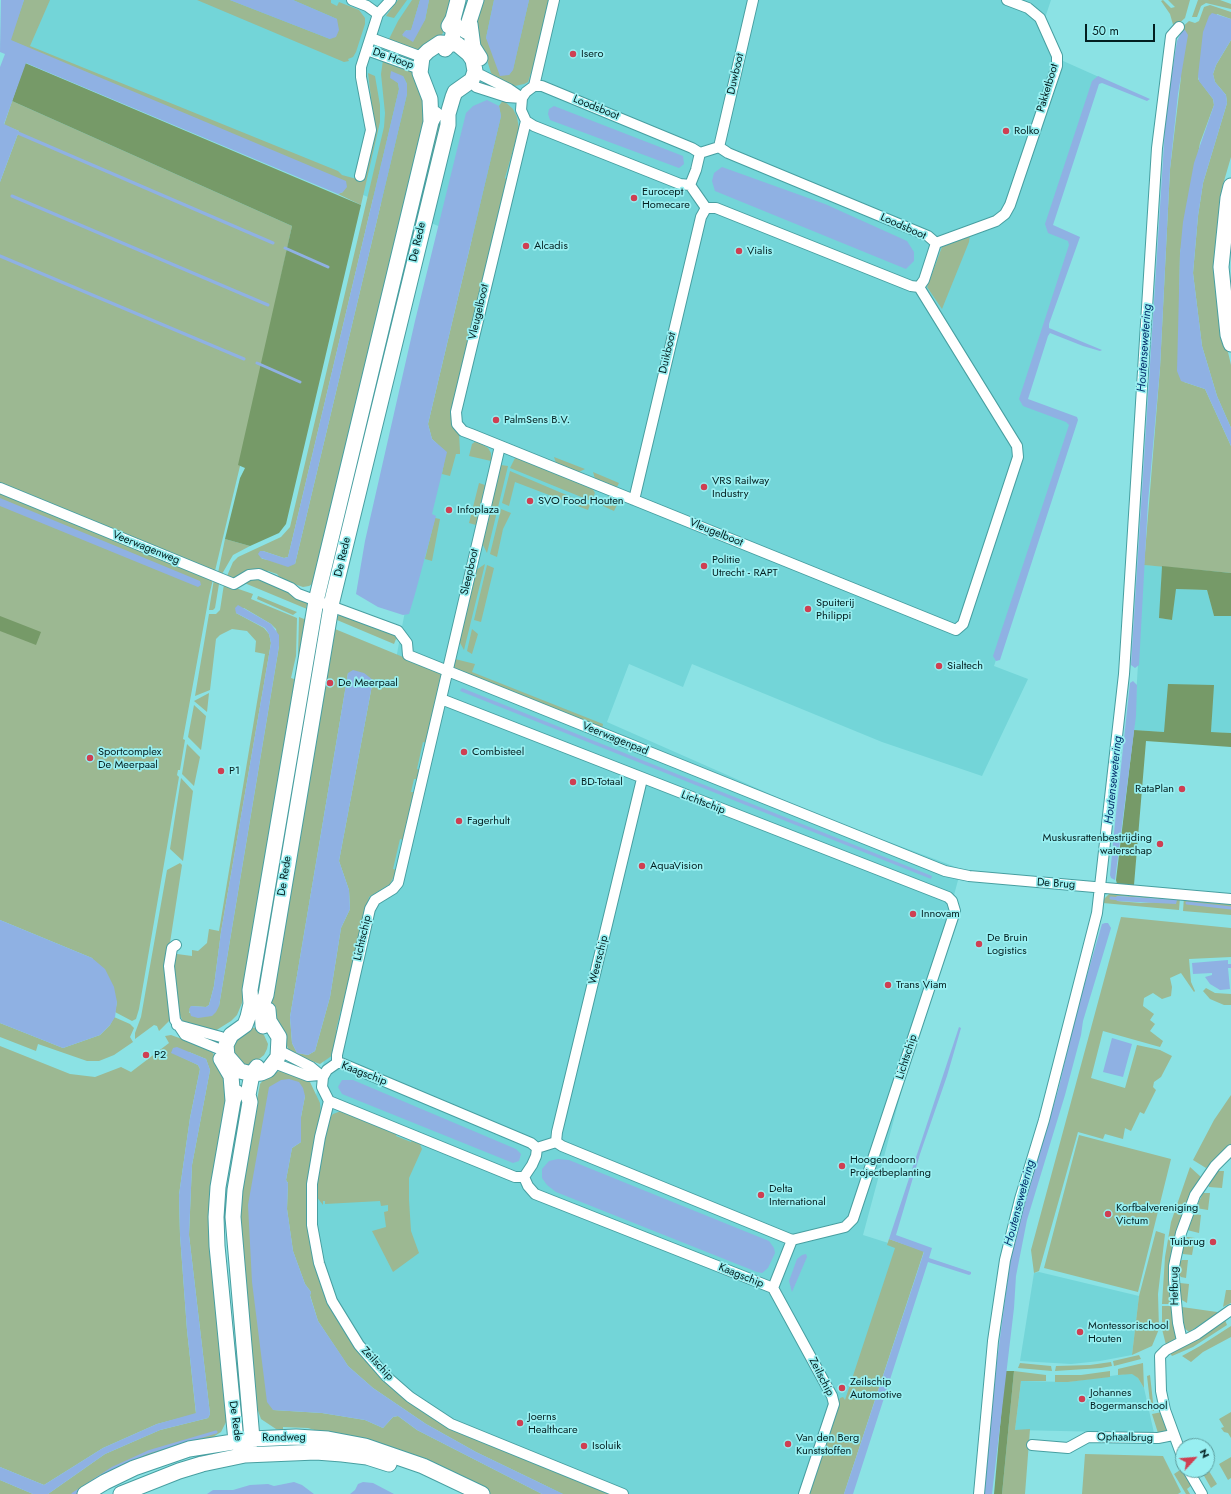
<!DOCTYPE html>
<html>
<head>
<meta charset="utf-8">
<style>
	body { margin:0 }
	#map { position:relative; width:1231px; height:1494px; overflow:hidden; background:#8be2e4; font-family:Jost,sans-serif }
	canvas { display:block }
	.north { position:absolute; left:1175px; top:1438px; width:40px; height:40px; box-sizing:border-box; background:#98eff1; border:1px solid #5c9c9d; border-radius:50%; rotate:64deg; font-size:11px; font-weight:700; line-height:16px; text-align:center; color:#031f20 }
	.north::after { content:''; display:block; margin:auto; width:14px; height:18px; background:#cf3f52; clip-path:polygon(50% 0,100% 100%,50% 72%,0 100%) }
	.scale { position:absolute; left:1085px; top:24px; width:70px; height:18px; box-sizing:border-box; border:2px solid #031f20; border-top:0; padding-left:5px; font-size:12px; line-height:14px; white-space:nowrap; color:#031f20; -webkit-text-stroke:3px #98eff1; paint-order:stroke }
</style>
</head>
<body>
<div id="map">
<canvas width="1231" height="1494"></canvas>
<div class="north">N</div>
<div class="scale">50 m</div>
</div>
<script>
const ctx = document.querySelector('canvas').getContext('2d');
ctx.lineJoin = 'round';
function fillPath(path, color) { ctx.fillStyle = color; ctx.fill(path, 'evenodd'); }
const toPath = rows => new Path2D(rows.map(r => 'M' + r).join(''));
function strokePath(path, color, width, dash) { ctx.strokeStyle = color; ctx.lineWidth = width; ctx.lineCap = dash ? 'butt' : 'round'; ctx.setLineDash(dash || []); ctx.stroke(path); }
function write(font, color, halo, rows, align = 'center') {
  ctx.font = font + ' Jost,sans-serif'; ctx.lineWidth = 3.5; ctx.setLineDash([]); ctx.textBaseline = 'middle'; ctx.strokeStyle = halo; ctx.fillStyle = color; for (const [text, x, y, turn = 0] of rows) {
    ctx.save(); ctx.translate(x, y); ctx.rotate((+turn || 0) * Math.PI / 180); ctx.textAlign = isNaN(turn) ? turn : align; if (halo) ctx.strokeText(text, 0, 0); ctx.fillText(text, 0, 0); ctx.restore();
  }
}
const built = toPath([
	[12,0,1051,0,1045,18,1061,60,1099,77,1048,227,1075,239,1024,401,1074,420,994,666,1028,679,982,776,882,742,692,664,683,687,629,664,607,722,820,816,961,869,863,1235,901,1247,824,1494,562,1494,505,1464,338,1336,297,1230,313,1108,330,1035,400,637,477,242,0,45],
	[1144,565,1162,566,1160,618,1172,620,1175,589,1207,590,1214,616,1231,616,1231,733,1211,732,1213,685,1164,732,1134,730],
	[1039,1272,1139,1296,1132,1355,1100,1361,1071,1364,1020,1361,1034,1273],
	[1132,1373,1138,1378,1144,1388,1154,1433,1015,1430,1021,1381,1068,1382]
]);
const green = toPath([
	[24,0,50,0,30,46,338,171,342,175,364,181,375,131,368,73,375,76,380,105,380,122,361,205,338,194,343,192,10,40],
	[197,0,230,0,330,39,337,19,293,0,331,0,331,3,337,6,339,2,359,10,365,18,365,24,356,52,353,57,348,59,349,61,344,62],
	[398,0,407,0,394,18,386,16],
	[412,0,420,0,411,31,406,30,403,37,425,20,429,0,452,0,444,31,441,36,419,51,388,41,398,21],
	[481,0,494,0,486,38,509,75,513,69,529,0,549,0,533,67,528,82,524,84,515,86,497,79,491,73,487,60,482,55,476,24],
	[1163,0,1171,8,1175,7,1168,0,1190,0,1185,18,1174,28,1170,14,1161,1],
	[1198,0,1220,0,1231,4,1231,9,1206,3,1201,6,1197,17,1192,17],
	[1210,5,1231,12,1231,19,1217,14,1198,79,1213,99,1214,105,1200,143,1180,253,1179,327,1184,382,1205,389,1231,446,1231,573,1144,565,1160,368,1170,169,1181,77,1180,29,1189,21,1195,23,1199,21,1204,7],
	[1231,40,1231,157,1222,188,1218,231,1225,339,1231,365,1231,428,1217,396,1202,346,1193,273,1198,216,1203,183,1227,103,1226,95,1215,82,1213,74,1216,65],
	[383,60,409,68,414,73,427,109,314,583,309,586,303,587,282,580,277,574,268,571,232,579,227,576,233,562,238,557,281,537,290,527,384,127,385,113,381,74],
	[403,76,407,84,407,94,295,564,263,559,261,558,263,551,284,558,288,557,289,553,399,89,398,83,394,80],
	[503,100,513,109,517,117,519,129,505,178,507,180,451,415,452,425,459,433,460,452,460,454,456,454,450,476,442,474,446,452,432,439,428,424,501,116,499,106],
	[12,101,292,226,240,466,209,596,183,739,185,740,180,770,178,770,177,775,179,777,139,1009,136,1019,132,1021,115,1012,117,1002,92,958,0,920,0,182,19,131,4,125],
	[436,118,443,120,335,574,328,573],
	[970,235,969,242,942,309,927,287,942,247],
	[476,441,488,448,491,453,491,461,469,456,472,444],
	[516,456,592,488,595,493,591,501,510,468],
	[554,457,585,469,579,472,556,463],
	[501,465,508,466,487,553,482,543],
	[510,471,590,505,588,510,515,482,509,506,502,503],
	[593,472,619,483,617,487,595,479],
	[479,483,485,485,476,525,469,523],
	[611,495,616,497,618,503,614,511,603,506,606,498],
	[501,509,511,513,503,529,497,557,490,554],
	[435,518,440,519,432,561,425,559],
	[225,539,250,546,233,555,222,574,218,573],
	[485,564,464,650,459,641,476,570],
	[487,565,494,568,481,622,474,620],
	[255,577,284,589,307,602,309,604,306,606,307,609,242,582],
	[214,579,219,581,219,584,215,608,213,610,209,610],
	[224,584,253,594,251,599,297,618,296,656,291,678,294,679,291,720,242,1003,237,1015,231,1021,215,1031,183,1022,177,1008,175,997,174,959,177,954,192,956,192,950,198,951,207,943,209,929,219,931,265,654,255,652,256,641,247,631,232,629,220,635,216,639,210,690,195,696,209,614,216,614,220,610],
	[244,608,271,624,276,629,279,646,219,1006,189,1013,191,1006,206,1007,209,1005,214,986,221,932,271,643,269,634,264,628,236,613],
	[258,596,297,612,293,615,257,599],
	[339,613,394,633,403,642,396,639,394,644,337,620],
	[299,617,304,619,306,617,308,625,298,657],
	[335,629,442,673,426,743,423,742,417,769,420,770,418,779,414,779,411,792,414,792,403,840,400,839,393,869,397,870,390,884,369,897,343,1011,341,1010,336,1030,338,1030,333,1055,320,1064,294,1055,288,1049,282,1028,275,1022,271,997,331,635,334,635],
	[348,673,373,680,339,861,349,890,350,909,341,928,330,997,315,1051,308,1055,297,1053,292,1043,290,1017],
	[472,629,478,634,472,654,467,651],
	[455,659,475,664,472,672,603,724,602,730,453,668],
	[306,686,313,687,261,997,255,996],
	[209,693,207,712,194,701],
	[194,705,206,716,201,750,188,737],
	[187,744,200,757,194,786,182,774],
	[181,778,193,791,183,861,170,849],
	[180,863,182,865,165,975,170,1020,159,1031,157,1026,154,1025,135,1039,135,1033,141,1017,167,870],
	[1110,893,1180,897,1179,910,1103,903,1102,901],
	[1117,896,1176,900,1177,901,1141,903,1117,901],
	[1184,897,1231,901,1231,915,1183,911],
	[1121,917,1231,928,1231,957,1189,959,1191,982,1195,991,1194,992,1181,973,1170,978,1172,987,1171,996,1162,999,1153,993,1144,998,1143,1006,1154,1014,1150,1020,1155,1024,1150,1031,1163,1041,1160,1047,1103,1031,1091,1078,1125,1088,1137,1045,1160,1050,1172,1056,1161,1077,1154,1082,1153,1087,1156,1090,1144,1114,1140,1112,1131,1131,1125,1128,1123,1139,1105,1134,1103,1139,1078,1132,1039,1271,1034,1273,1031,1250],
	[1206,988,1215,993,1231,994,1231,1005,1224,1005,1210,999,1203,991],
	[114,1017,130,1024,134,1028,130,1037,133,1042,114,1055,99,1061,87,1061,38,1044,36,1051,0,1037,0,1023,63,1048,100,1035,110,1025],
	[251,1027,255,1028,264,1035,268,1044,267,1049,264,1055,249,1067,242,1065,235,1058,232,1044],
	[171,1035,207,1048,213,1053,228,1086,214,1182,228,1418,221,1432,213,1437,78,1494,48,1494,105,1454,160,1430,208,1418,210,1414,189,1235,192,1165,210,1070,206,1059,189,1052,171,1052,198,1065,200,1069,190,1118,179,1195,180,1235,187,1330,196,1414,157,1424,103,1448,44,1485,0,1467,0,1046,70,1074,95,1077,121,1067,131,1072,169,1043,165,1036],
	[279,1071,287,1071,310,1082,320,1103,321,1115,312,1151,307,1193,333,1307,415,1405,613,1494,563,1494,476,1452,426,1424,373,1388,348,1366,318,1321,310,1295,311,1292,305,1284,293,1251,287,1209,288,1183,286,1180,292,1148,301,1142,301,1117,305,1096,289,1079,273,1410,322,1413,365,1420,383,1428,393,1417,398,1416,417,1430,542,1494,486,1494,324,1433,308,1428,283,1427,283,1430,276,1429,261,1419,257,1408,239,1234,240,1192,260,1084,264,1079],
	[1231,1095,1231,1144,1206,1168,1193,1160,1214,1120],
	[341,1111,397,1133,396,1136,411,1142,412,1139,419,1142,422,1149,409,1178,409,1200,411,1231,419,1253,393,1272,372,1231,386,1227,384,1212,388,1211,388,1205,381,1206,380,1201,325,1204,325,1201,323,1201,323,1205,316,1196,318,1168,329,1120,333,1114],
	[1079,1135,1171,1159,1138,1292,1044,1268],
	[1190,1167,1201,1177,1185,1212,1172,1304,1162,1304,1165,1257,1171,1222],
	[1218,1171,1224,1171,1222,1188,1209,1187,1208,1185],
	[1203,1193,1210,1193,1208,1210,1196,1208],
	[1194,1214,1201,1215,1199,1233,1187,1230,1192,1215],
	[1156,1231,1165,1234,1158,1294,1159,1329,1152,1346,1132,1355,1139,1296],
	[1187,1237,1195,1238,1192,1255,1183,1254,1182,1252,1184,1239],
	[889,1239,924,1251,844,1494,809,1494,840,1398,843,1397,845,1400,895,1248,887,1245],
	[1182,1260,1188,1260,1186,1278,1181,1277,1179,1275,1180,1262],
	[1180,1283,1189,1284,1187,1303,1180,1299],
	[1226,1290,1231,1290,1231,1303,1223,1307],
	[1162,1306,1172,1306,1177,1338,1166,1345,1162,1329],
	[1182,1307,1217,1312,1218,1313,1189,1332,1183,1327],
	[1225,1320,1227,1325,1193,1347,1172,1356,1169,1352],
	[1231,1326,1231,1337,1203,1352,1191,1362,1182,1356,1200,1346],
	[1139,1355,1141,1359,1114,1366,1113,1361],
	[1111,1362,1112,1366,1101,1368,1055,1371,1056,1366,1090,1365],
	[1020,1363,1051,1366,1052,1371,1018,1368],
	[1143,1363,1144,1388,1138,1378,1132,1374,1118,1375,1118,1369],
	[1014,1371,1046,1375,1046,1381,1021,1381,1015,1430,1030,1429,1025,1494,1002,1494],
	[1110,1371,1110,1377,1068,1382,1055,1382,1055,1375,1081,1375],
	[1150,1375,1154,1411,1151,1411,1147,1376],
	[1162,1412,1169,1433,1158,1433,1152,1414],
	[1231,1412,1231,1438,1228,1433,1224,1432,1221,1428,1224,1427,1219,1419],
	[1085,1454,1163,1456,1181,1492,1178,1494,1082,1494],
	[1231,1457,1231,1478,1228,1480,1219,1464],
	[1183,1468,1192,1485,1187,1489,1190,1494,1186,1494,1174,1474],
	[1209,1471,1217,1484,1211,1488,1203,1474],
	[0,1480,33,1494,0,1494]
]);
const forest = toPath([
	[25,63,361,205,286,524,279,533,250,546,225,539,240,478,245,468,238,465,292,226,12,101],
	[1162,566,1231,573,1231,616,1214,616,1207,590,1176,589,1172,620,1159,618],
	[0,616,41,632,36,645,0,631],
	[1168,684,1214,685,1211,732,1231,733,1231,747,1146,741,1134,885,1123,887,1117,884,1116,880,1134,730,1164,732],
	[1005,1371,1014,1371,1002,1494,994,1494]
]);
const water = toPath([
	[1,0,24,0,11,40,346,181,347,187,343,192,338,194,26,63,4,124,19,131,0,182,0,67,5,54,0,52],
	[230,0,293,0,337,19,339,30,336,37,330,39],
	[420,0,429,0,425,20,413,42,402,35,405,31,411,30],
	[494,0,529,0,513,70,509,75,500,76,486,38],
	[1212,13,1231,19,1231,40,1216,65,1213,74,1215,82,1226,95,1227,103,1203,183,1198,216,1193,273,1202,346,1217,396,1231,428,1231,446,1205,389,1181,381,1177,371,1180,253,1183,222,1194,163,1214,105,1213,99,1199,81,1198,76,1203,32,1209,16],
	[1185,30,1188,35,1178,94,1170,169,1160,368,1148,502,1139,665,1135,668,1131,665,1166,112,1177,41,1182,31],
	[391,71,403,76,407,84,407,94,295,564,288,567,261,558,258,554,260,551,263,551,284,558,288,557,289,553,399,89,398,83,390,78],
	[1098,76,1150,99,1147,101,1102,83,1099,84,1053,225,1080,237,1049,324,1049,328,1102,350,1100,351,1083,346,1050,333,1048,336,1028,399,1077,417,1078,420,1000,660,996,661,993,656,1069,425,1066,422,1023,406,1019,399,1069,245,1068,241,1048,233,1045,224,1092,81],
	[487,100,499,106,501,116,428,424,432,439,447,452,432,514,436,516,415,594,409,614,403,615,378,607,356,594,365,541,415,321,466,113,473,106],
	[554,106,683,156,684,164,679,168,550,120,548,114,549,109],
	[722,167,825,204,907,241,914,252,914,261,906,269,715,191,712,181,714,173],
	[0,498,200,581,201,585,198,587,0,506],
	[238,605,271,624,279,635,279,646,219,1006,216,1012,212,1016,198,1018,191,1016,189,1009,191,1006,206,1007,209,1005,214,986,221,932,271,643,269,634,265,628,236,613,235,608],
	[353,670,364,673,373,680,339,861,349,890,350,909,341,928,330,997,315,1051,308,1055,297,1053,292,1043,290,1017,348,673],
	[1133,681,1137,685,1136,716,1115,880,1111,878,1110,875,1115,823,1130,683],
	[462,688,932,876,931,879,460,691],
	[1117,896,1177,900,1176,904,1117,901,1115,898],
	[0,920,92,958,105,969,114,987,117,1002,115,1017,110,1025,100,1035,63,1048,0,1023],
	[1105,923,1108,923,1111,928,1083,1021,1081,1035,1065,1095,1027,1220,1016,1276,1014,1308,992,1494,984,1494,995,1376,1010,1262,1017,1230,1059,1087,1077,1010,1102,924],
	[1228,960,1228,964,1231,964,1231,968,1228,968,1230,989,1220,990,1210,984,1205,977,1212,975,1212,973,1193,974,1192,963],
	[959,1027,961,1028,947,1076,920,1154,896,1235,932,1248,929,1258,971,1272,971,1274,969,1275,928,1262,853,1494,844,1494,924,1252,889,1239],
	[1112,1038,1132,1044,1123,1077,1103,1072],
	[177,1047,206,1059,210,1070,192,1165,189,1235,210,1414,208,1418,160,1430,105,1454,48,1494,33,1494,0,1480,0,1467,44,1485,103,1448,157,1424,196,1413,187,1330,180,1235,179,1195,190,1118,200,1069,198,1065,171,1053,173,1048],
	[289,1079,299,1082,303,1088,305,1096,301,1117,301,1142,292,1148,286,1180,288,1183,287,1209,293,1251,305,1284,311,1292,310,1296,318,1321,343,1358,348,1366,373,1388,426,1424,476,1452,563,1494,542,1494,417,1430,398,1416,393,1417,383,1428,365,1420,322,1413,273,1410,267,1402,252,1282,248,1205,269,1087,281,1080],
	[342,1080,353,1080,516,1149,521,1154,519,1161,513,1163,342,1094,338,1087],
	[558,1159,569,1160,769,1241,774,1248,775,1253,768,1268,762,1273,757,1272,556,1192,547,1185,542,1178,542,1169,549,1161],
	[806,1254,807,1257,792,1292,789,1281,797,1259,802,1255],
	[294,1482,302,1485,314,1494,207,1494,213,1490,233,1490,250,1485,268,1484,274,1486],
	[363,1482,373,1483,394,1494,350,1494,355,1490,358,1484]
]);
const stream = toPath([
	[18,133,273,243],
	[12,196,268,305],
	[285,248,328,267],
	[0,256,244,359],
	[257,363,300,382],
	[1111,898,1119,899],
	[1187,903,1231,908],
	[73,1494,113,1468,148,1452,216,1432]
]);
const street = toPath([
	[352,0,367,6,378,14],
	[371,38,422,57],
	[367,50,420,69],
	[481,75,509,89,522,98],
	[534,86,554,0],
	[476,87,507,97,522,98],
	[526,121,456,412,457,424,463,431,471,434,956,630,963,624,1018,457,1017,446,919,287],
	[526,121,534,126,680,184,690,185,706,208,716,208,911,286,919,287,924,280,936,243,928,236,728,153,719,147,700,153,692,148,542,86,534,86],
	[526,121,521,110,522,98,526,92,534,86],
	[719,147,753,0],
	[360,176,371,130,361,77,361,67,378,14,391,0],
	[690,185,696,170,700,153],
	[936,243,996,221,1005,214,1010,205,1057,66,1057,56,1040,18,1028,8,1007,0],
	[0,488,234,584,249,575,259,574,291,588,298,594,398,631,407,643,408,655,945,871,969,876,1231,899],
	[634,500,701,217,706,208],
	[441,699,948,897,952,901,955,911,853,1219,845,1227,792,1240],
	[176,945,172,948,169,966,175,1020,185,1035,219,1049],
	[177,1025,221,1037],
	[280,1051,311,1067,323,1077],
	[274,1063,308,1076,319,1075],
	[337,1063,341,1063,531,1143,537,1148,556,1142,562,1146,792,1240,773,1288,535,1194,528,1186,524,1177,515,1177,329,1101,322,1087,323,1077,327,1070,337,1063],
	[337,1063,337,1055,370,909,375,900,393,889,398,883,500,446],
	[329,1101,320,1137,312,1184,312,1225,319,1263,332,1301,359,1345,386,1376,410,1397,451,1424,623,1494],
	[556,1142,557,1132,642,779],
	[524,1177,532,1165,536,1156,537,1148],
	[773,1288,832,1396,834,1404,804,1494],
	[1182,1341,1178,1323,1174,1280,1174,1266,1181,1233,1195,1195,1215,1166,1231,1150],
	[1032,1445,1068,1448,1088,1437,1158,1438,1173,1435],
	[1183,1459,1165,1410,1161,1391,1160,1356,1166,1350,1197,1334,1231,1310],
	[1188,1470,1202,1494],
	[979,1494,993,1341,1005,1260,1020,1199,1044,1120,1097,913,1124,674,1157,148,1171,36,1179,27]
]);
const secondary = toPath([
	[470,24,473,47,480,58],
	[449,26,453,19,458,0],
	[466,31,476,0],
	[445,49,451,42,455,27,453,19],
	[1231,186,1228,198,1221,267,1228,335,1231,344],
	[268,1010,269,1021,279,1037,278,1057,268,1070,261,1073,252,1074,240,1071,227,1056,226,1045,231,1035,245,1025,248,1017,251,1004,250,990,316,601,431,122,435,114],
	[263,1026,262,1005,266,995,332,601,448,125,448,114,453,97,455,92,472,80,475,71,473,60,469,54,457,44,440,43,428,51,422,57,420,73,430,99,431,122],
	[221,1059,231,1076,233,1101],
	[236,1092,233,1101,218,1187,216,1217,217,1246,236,1441,241,1448],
	[245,1455,252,1439,233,1217,235,1190,250,1102,248,1095,252,1074,257,1067],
	[85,1494,105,1482,134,1468,189,1449,252,1439,296,1437,328,1439,365,1446,423,1466,482,1494],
	[121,1494,179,1471,202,1464,245,1455,316,1452,342,1454,367,1457,389,1464]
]);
const markers = [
	[573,54,4,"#cf3f52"],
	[1006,131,4,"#cf3f52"],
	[634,198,4,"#cf3f52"],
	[526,246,4,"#cf3f52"],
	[739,251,4,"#cf3f52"],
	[496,420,4,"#cf3f52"],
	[704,487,4,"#cf3f52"],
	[530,501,4,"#cf3f52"],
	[449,510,4,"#cf3f52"],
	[704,566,4,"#cf3f52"],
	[808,609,4,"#cf3f52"],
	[939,666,4,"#cf3f52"],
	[330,683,4,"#cf3f52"],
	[464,752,4,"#cf3f52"],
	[90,758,4,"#cf3f52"],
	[221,771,4,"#cf3f52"],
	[573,782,4,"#cf3f52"],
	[1182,789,4,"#cf3f52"],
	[459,821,4,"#cf3f52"],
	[1160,844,4,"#cf3f52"],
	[642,866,4,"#cf3f52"],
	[913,914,4,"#cf3f52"],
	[979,944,4,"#cf3f52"],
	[888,985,4,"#cf3f52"],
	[146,1055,4,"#cf3f52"],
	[842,1166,4,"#cf3f52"],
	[761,1195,4,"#cf3f52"],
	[1108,1214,4,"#cf3f52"],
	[1213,1242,4,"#cf3f52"],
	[1080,1332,4,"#cf3f52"],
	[842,1388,4,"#cf3f52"],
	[1082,1399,4,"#cf3f52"],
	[520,1423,4,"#cf3f52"],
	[788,1444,4,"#cf3f52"],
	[584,1446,4,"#cf3f52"]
];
const poiNames = [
	["Isero",581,54],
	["Rolko",1014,131],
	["Eurocept",642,192],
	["Homecare",642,205],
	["Alcadis",534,246],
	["Vialis",747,251],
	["PalmSens B.V.",504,420],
	["VRS Railway",712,481],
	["Industry",712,494],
	["SVO Food Houten",538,501],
	["Infoplaza",457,510],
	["Politie",712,560],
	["Utrecht - RAPT",712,573],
	["Spuiterij",816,603],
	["Philippi",816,616],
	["Sialtech",947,666],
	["De Meerpaal",338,683],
	["Sportcomplex",98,752],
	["De Meerpaal",98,765],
	["Combisteel",472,752],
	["P1",229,771],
	["BD-Totaal",581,782],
	["RataPlan",1174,789,"right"],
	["Fagerhult",467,821],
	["Muskusrattenbestrijding",1152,838,"right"],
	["waterschap",1152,851,"right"],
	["AquaVision",650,866],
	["Innovam",921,914],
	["De Bruin",987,938],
	["Logistics",987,951],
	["Trans Viam",896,985],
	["P2",154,1055],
	["Hoogendoorn",850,1160],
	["Projectbeplanting",850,1173],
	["Delta",769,1189],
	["International",769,1202],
	["Korfbalvereniging",1116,1208],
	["Victum",1116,1221],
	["Tuibrug",1205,1242,"right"],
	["Montessorischool",1088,1326],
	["Houten",1088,1339],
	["Zeilschip",850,1382],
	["Automotive",850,1395],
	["Johannes",1090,1393],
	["Bogermanschool",1090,1406],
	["Joerns",528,1417],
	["Healthcare",528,1430],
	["Van den Berg",796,1438],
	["Kunststoffen",796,1451],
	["Isoluik",592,1446]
];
const streetNames = [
	["De Hoop",393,59,20],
	["Duwboot",736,74,-77],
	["Pakketboot",1048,88,-73],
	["Loodsboot",596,108,22],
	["Loodsboot",903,227,24],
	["De Rede",418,242,-77],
	["Vleugelboot",479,312,-77],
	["Duikboot",668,353,-77],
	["Vleugelboot",716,533,22],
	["Veerwagenweg",146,548,22],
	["De Rede",343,557,-77],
	["Sleepboot",470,572,-77],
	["Veerwagenpad",615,739,22],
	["Lichtschip",703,803,21],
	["De Rede",285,876,-81],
	["De Brug",1056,884,4],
	["Lichtschip",363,938,-77],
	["Weerschip",599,960,-76],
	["Lichtschip",907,1057,-72],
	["Kaagschip",364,1074,21],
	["Kaagschip",741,1276,22],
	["Hefbrug",1175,1286,-91],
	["Zeilschip",377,1364,47],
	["Zeilschip",821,1377,63],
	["De Rede",235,1421,82],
	["Rondweg",284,1438,-1],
	["Ophaalbrug",1125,1438,1]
];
const waterNames = [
	["Houtensewetering",1145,348,-86],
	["Houtensewetering",1114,780,-84],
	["Houtensewetering",1020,1203,-75]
];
fillPath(built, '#73d5d8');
fillPath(green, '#9cb892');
fillPath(forest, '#769a68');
fillPath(water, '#8fb1e3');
strokePath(stream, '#8fb1e3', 3);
strokePath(street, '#479fa1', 12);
strokePath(secondary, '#479fa1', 17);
strokePath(street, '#fff', 10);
strokePath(secondary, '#fff', 15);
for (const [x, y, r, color] of markers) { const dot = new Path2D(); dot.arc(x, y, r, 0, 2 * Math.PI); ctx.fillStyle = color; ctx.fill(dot); strokePath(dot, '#98eff1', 1.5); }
write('11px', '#031f20', '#98eff1', poiNames, 'left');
write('11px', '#031f20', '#98eff1', streetNames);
write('italic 12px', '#06336e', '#98eff1', waterNames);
</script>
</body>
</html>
